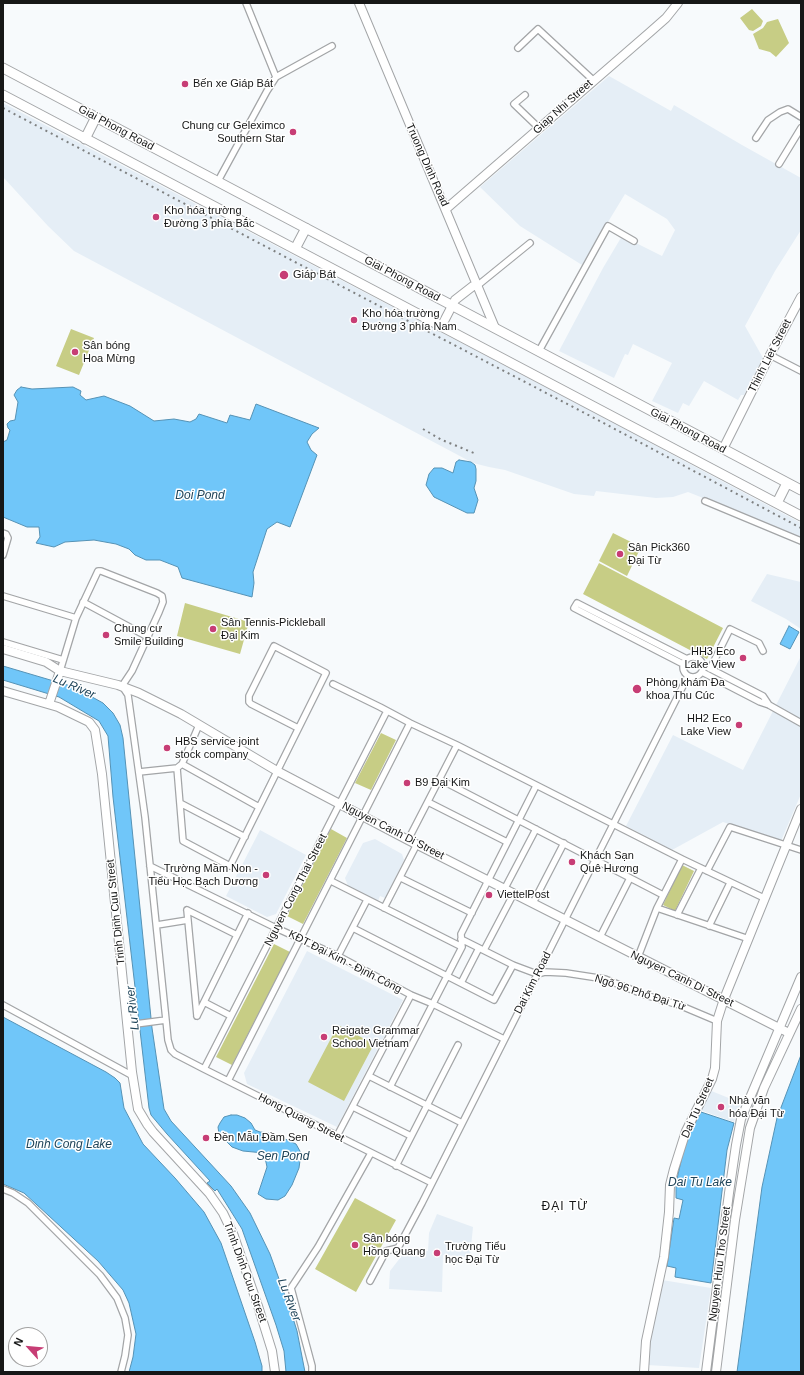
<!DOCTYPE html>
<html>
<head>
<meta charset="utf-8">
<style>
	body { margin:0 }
	#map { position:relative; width:804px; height:1375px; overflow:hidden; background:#f7fafc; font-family:Arial,sans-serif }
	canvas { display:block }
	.frame { position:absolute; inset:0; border:4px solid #161717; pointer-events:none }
	.north { position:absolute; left:8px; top:1327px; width:40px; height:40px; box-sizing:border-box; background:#fff; border:1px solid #a2a2a2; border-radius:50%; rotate:297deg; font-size:11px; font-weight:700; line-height:16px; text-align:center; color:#161717 }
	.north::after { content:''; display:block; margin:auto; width:14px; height:18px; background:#c73d75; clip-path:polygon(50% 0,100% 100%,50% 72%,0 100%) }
</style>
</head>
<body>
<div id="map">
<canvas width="804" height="1375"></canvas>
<div class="frame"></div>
<div class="north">N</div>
</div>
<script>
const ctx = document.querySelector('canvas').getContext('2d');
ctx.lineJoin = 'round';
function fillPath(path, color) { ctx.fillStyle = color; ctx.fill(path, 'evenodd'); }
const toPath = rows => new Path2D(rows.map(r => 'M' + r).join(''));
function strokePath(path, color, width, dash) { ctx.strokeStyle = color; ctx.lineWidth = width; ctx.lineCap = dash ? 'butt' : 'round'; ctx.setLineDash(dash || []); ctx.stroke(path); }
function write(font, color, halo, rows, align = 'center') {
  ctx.font = font + ' Arial,sans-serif'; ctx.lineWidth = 3; ctx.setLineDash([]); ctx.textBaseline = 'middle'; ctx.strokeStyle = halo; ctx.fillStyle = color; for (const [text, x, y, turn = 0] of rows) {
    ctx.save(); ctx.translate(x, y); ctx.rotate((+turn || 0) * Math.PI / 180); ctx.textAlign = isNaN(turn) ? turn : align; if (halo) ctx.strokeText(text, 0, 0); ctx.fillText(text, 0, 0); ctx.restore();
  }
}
const built = toPath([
	[609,76,671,111,674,105,742,145,801,178,801,230,775,271,745,326,763,358,744,395,741,395,738,400,704,381,689,406,683,403,678,413,652,401,672,363,633,344,628,355,625,354,614,378,559,351,603,268,622,236,662,256,675,230,667,219,625,194,582,265,520,226,480,187],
	[3,103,595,413,688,463,801,523,801,537,688,492,673,497,656,498,596,491,594,496,574,494,505,470,489,467,473,463,74,251,48,226,3,177],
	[767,574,801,582,801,629,786,619,751,601],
	[801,656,801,794,781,841,723,822,672,850,626,826,673,735,743,770],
	[260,830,306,855,276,914,267,917,226,896],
	[375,839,402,854,404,860,385,898,380,896,378,901,348,886,345,878,363,843],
	[307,951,403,1000,337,1127,247,1084,244,1073],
	[709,1090,741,1103,734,1122,700,1110],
	[437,1214,473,1227,470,1257,443,1255,442,1292,389,1289,390,1271,407,1249,428,1251,429,1233],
	[662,1280,711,1288,699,1368,647,1365,649,1339]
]);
const green = toPath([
	[752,9,763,21,761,26,753,31,749,30,740,18],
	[778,19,789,43,776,57,770,52,759,49,753,34,763,28,767,22],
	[71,329,94,338,79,375,56,366],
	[613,533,641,547,627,576,599,561],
	[599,563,723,628,707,659,583,594],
	[185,603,249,622,240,654,177,636],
	[381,733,396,740,371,790,355,783],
	[331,829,347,838,303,924,287,916],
	[682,865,694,871,675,911,663,905],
	[274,944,290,952,232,1065,216,1057],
	[338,1025,374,1044,344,1101,308,1082],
	[355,1198,396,1220,356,1292,315,1269]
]);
const water = toPath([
	[21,387,32,389,73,387,81,391,80,395,86,400,104,396,130,406,154,421,174,419,190,422,196,419,199,414,227,423,230,415,250,420,256,404,319,428,312,434,307,442,311,450,317,455,290,527,277,522,267,529,253,572,254,583,252,597,182,578,178,567,160,560,146,560,135,555,129,549,116,544,94,540,65,542,54,547,36,543,40,537,39,527,27,527,3,517,3,442,7,440,10,430,8,428,7,424,10,421,15,420,18,402,14,395,17,390,21,387],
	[459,460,471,462,475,465,476,469,476,481,474,488,478,500,474,513,467,513,434,497,426,485,429,474,434,468,442,468,453,473,456,462,459,460],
	[789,626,799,632,790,649,780,644,789,626],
	[3,666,74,687,103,703,113,713,120,725,123,738,152,1028,164,1109,171,1121,231,1186,250,1213,270,1254,292,1315,297,1331,305,1372,286,1372,284,1351,276,1325,242,1229,217,1189,215,1191,207,1183,210,1181,167,1134,151,1115,149,1108,113,797,108,736,99,721,59,697,3,680,3,666],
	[3,1017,106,1072,115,1078,120,1083,124,1108,143,1144,175,1178,204,1212,221,1243,255,1342,262,1366,262,1372,129,1372,133,1357,136,1334,129,1303,123,1290,98,1261,24,1193,3,1184,3,1017],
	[801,1055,801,1372,737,1372,762,1187,777,1118,801,1055],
	[701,1112,734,1123,727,1150,711,1283,675,1277,676,1268,667,1266,674,1218,679,1219,683,1200,676,1198,676,1183,686,1140,701,1112],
	[231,1115,237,1115,245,1118,251,1123,255,1130,260,1132,272,1133,296,1144,301,1153,299,1168,292,1185,285,1196,278,1200,266,1199,258,1194,267,1167,264,1153,243,1151,232,1147,219,1134,218,1127,220,1123,224,1117,231,1115]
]);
const street = toPath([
	[246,3,276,77],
	[518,48,538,29,593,80],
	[525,95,514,104,539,128],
	[756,138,768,120,780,112,788,109,801,117],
	[779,164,801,128],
	[218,181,267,91,276,77,332,46],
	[477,286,530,243],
	[539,351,608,226,634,241],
	[770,355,801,371],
	[705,501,801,541],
	[3,533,6,534,8,538,3,555],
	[3,596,76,618],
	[83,602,148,637],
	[3,642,63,660],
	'683 667a10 10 0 1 1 20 0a10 10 0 1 1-20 0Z',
	[683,664,574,608,577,603,687,659],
	[703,665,763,696,769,705],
	[710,669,730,629,759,643,763,651],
	[60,671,76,618,98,571,101,571,157,593,162,596,163,602,159,612,132,671,122,686,128,695,145,817,166,1020,168,1040,171,1050,175,1054,204,1069,432,1183],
	[702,672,760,702,769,705,801,723],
	[333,684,380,707,410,723,457,745,682,859,764,898],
	[182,764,259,807],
	[177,768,183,841,230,866,326,673,274,646,249,696,249,702,251,704,298,728],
	[139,772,177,768,182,764,199,725],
	[439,779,663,895],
	[428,802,507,842],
	[180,803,245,837],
	[408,840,457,745],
	[150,866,276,928,338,956,411,995,433,1004,504,1039],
	[707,871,730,827,801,850],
	[401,878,472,913],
	[331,881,462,947],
	[505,888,536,829],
	[533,903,564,843],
	[384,908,417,844],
	[657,908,749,939],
	[187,910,197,1016],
	[187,910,237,935],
	[677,915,701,868],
	[157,925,188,920],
	[709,926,730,883],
	[353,928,494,1000,513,965],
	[600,937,630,878],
	[461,939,513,965,537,974,545,972,566,973,605,979,645,995,679,1005,717,1021],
	[484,950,514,893],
	[338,956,367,900],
	[638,957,657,908,682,859],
	[461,983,479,948],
	[204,1002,231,1016],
	[3,1005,133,1076],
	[197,1016,248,913],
	[128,1025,166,1020],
	[204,1069,387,711],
	[369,1076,462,1123],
	[228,1081,410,723],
	[390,1087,462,947,461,934,536,786],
	[353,1107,411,1136],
	[337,1136,411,995],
	[396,1166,458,1045],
	[3,1189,13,1193,28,1203,100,1275,117,1298,125,1318,128,1335,125,1356,121,1372],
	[370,1281,386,1251,398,1248,422,1203,688,676],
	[312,1372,312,1366,291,1288,318,1247,371,1153]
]);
const secondary = toPath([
	[359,3,495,328],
	[446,209,649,33,666,18,678,3],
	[441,327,455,300,473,286,477,286],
	[723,449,770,355,801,297],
	[3,649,46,662,60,671,118,685,139,693,181,714,277,771,408,840,789,1033],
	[3,691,58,707,89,722,95,730,102,774,132,1072,138,1109,147,1124,153,1132,209,1193,223,1213,234,1236,258,1306,272,1351,275,1372],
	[49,704,60,671],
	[644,1372,646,1341,664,1257,669,1212,670,1185,674,1169,686,1131,712,1079,715,1068,717,1021,724,999,801,809],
	[706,1372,729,1193,736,1145,741,1119,801,977],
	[716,1372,735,1220,750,1128,764,1088,801,1009]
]);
const primary = toPath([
	[3,68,801,490],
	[3,95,801,516],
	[85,139,96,117],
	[295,249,306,228],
	[777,503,787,483]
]);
const rail = toPath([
	[3,108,295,262,596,419,801,528],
	[423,429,442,440,474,453]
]);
const markers = [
	[185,84,4,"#c73d75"],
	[293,132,4,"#c73d75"],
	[156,217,4,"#c73d75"],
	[284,275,5,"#c73d75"],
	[354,320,4,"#c73d75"],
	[75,352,4,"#c73d75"],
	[620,554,4,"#c73d75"],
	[213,629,4,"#c73d75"],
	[106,635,4,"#c73d75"],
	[743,658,4,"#c73d75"],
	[637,689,5,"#c73d75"],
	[739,725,4,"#c73d75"],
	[167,748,4,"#c73d75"],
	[407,783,4,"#c73d75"],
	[572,862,4,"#c73d75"],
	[266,875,4,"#c73d75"],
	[489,895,4,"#c73d75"],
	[324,1037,4,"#c73d75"],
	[721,1107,4,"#c73d75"],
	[206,1138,4,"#c73d75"],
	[355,1245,4,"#c73d75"],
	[437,1253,4,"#c73d75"]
];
const poiNames = [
	["Bến xe Giáp Bát",193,84],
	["Chung cư Geleximco",285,126,"right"],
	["Southern Star",285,139,"right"],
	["Kho hóa trường",164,211],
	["Đường 3 phía Bắc",164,224],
	["Giáp Bát",293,275],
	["Kho hóa trường",362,314],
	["Đường 3 phía Nam",362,327],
	["Sân bóng",83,346],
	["Hoa Mừng",83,359],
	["Sân Pick360",628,548],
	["Đại Từ",628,561],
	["Sân Tennis-Pickleball",221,623],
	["Đại Kim",221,636],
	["Chung cư",114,629],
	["Smile Building",114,642],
	["HH3 Eco",735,652,"right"],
	["Lake View",735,665,"right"],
	["Phòng khám Đa",646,683],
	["khoa Thu Cúc",646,696],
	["HH2 Eco",731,719,"right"],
	["Lake View",731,732,"right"],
	["HBS service joint",175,742],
	["stock company",175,755],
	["B9 Đại Kim",415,783],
	["Khách Sạn",580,856],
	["Quê Hương",580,869],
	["Trường Mầm Non -",258,869,"right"],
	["Tiểu Học Bạch Dương",258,882,"right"],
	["ViettelPost",497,895],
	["Reigate Grammar",332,1031],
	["School Vietnam",332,1044],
	["Nhà văn",729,1101],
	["hóa Đại Từ",729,1114],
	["Đền Mẫu Đầm Sen",214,1138],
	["Sân bóng",363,1239],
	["Hồng Quang",363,1252],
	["Trường Tiểu",445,1247],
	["học Đại Từ",445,1260]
];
const streetNames = [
	["Giap Nhi Street",563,107,-42],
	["Giai Phong Road",116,128,28],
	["Truong Dinh Road",427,165,66],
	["Giai Phong Road",402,279,28],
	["Thinh Liet Street",770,356,-63],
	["Giai Phong Road",688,431,28],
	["Nguyen Canh Di Street",393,831,27],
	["Nguyen Cong Thai Street",296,890,-63],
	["Trinh Dinh Cuu Street",116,912,-96],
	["KĐT Đại Kim - Định Công",345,962,27],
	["Nguyen Canh Di Street",682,979,26],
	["Dai Kim Road",533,983,-63],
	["Ngõ 96 Phố Đại Từ",640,993,18],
	["Dai Tu Street",698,1108,-66],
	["Hong Quang Street",301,1118,27],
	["Nguyen Huu Tho Street",720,1264,-83],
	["Trinh Dinh Cuu Street",245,1272,70]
];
const waterNames = [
	["Doi Pond",200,496],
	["Lu River",74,687,23],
	["Lu River",133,1008,-96],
	["Dinh Cong Lake",69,1145],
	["Sen Pond",283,1157],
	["Dai Tu Lake",700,1183],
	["Lu River",289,1300,69]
];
const neighbourhoodNames = [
	["ĐẠI TỪ",565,1207]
];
fillPath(built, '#e5eef6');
fillPath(green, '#c7cd85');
fillPath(water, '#70c6f9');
strokePath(water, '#5592b5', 1);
strokePath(street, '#a3a5a7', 8);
strokePath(secondary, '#a3a5a7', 10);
strokePath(primary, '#a3a5a7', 11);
strokePath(street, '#fff', 5.5);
strokePath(secondary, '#fff', 8);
strokePath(primary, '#fff', 9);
strokePath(rail, '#7e8081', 2, [2, 4]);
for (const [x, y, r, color] of markers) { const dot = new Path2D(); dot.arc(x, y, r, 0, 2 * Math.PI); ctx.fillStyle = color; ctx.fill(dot); strokePath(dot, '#fff', 1.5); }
write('11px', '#161717', '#fff', poiNames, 'left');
write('11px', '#161717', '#fff', streetNames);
write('italic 12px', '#20455a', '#fff', waterNames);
ctx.letterSpacing = '1px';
write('12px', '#161717', '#fff', neighbourhoodNames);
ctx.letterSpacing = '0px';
</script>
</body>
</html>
